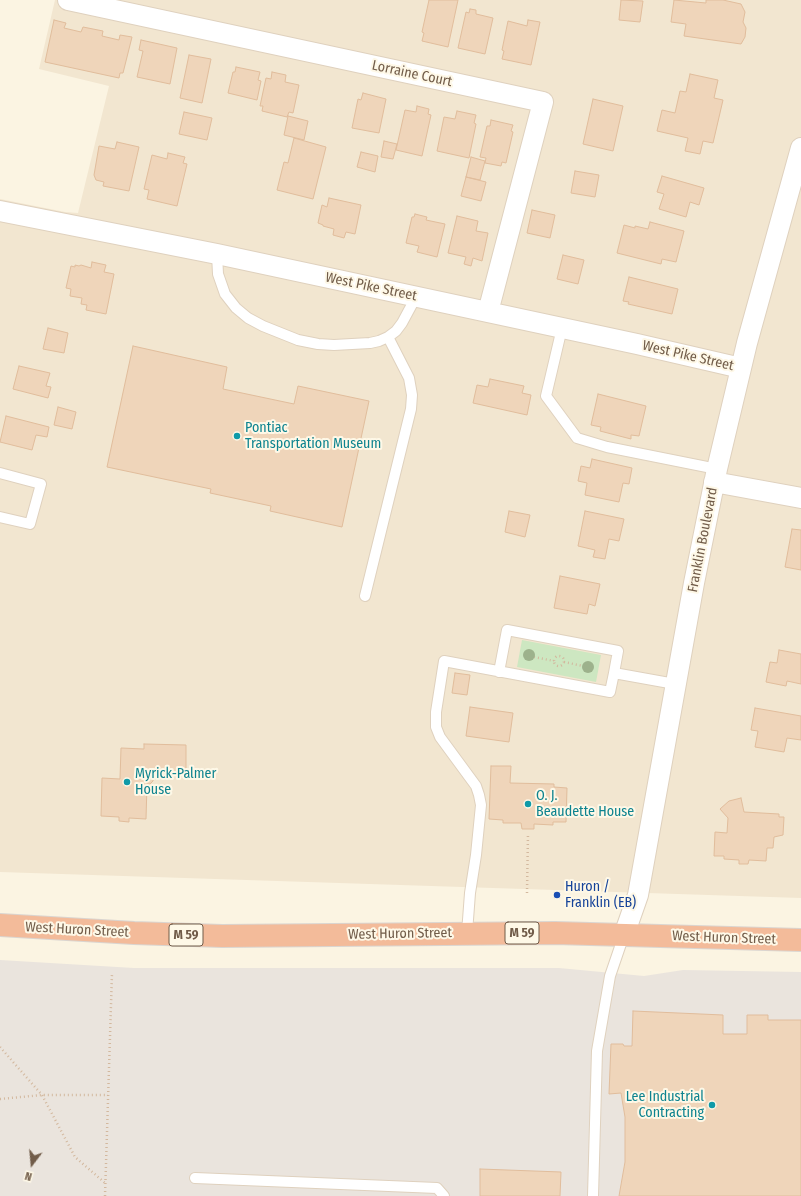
<!DOCTYPE html>
<html>
<head>
<meta charset="utf-8">
<style>
	body { margin:0 }
	#map { position:relative; width:801px; height:1196px; overflow:hidden; background:#fbf4e2; font-family:"Fira Sans Condensed",sans-serif }
	canvas { display:block }
	.north { position:absolute; left:12px; top:1144px; width:40px; height:40px; -webkit-text-stroke:3px #fef8e7; paint-order:stroke; rotate:196deg; font-size:11px; font-weight:700; line-height:16px; text-align:center; color:#715c49 }
	.north::after { content:''; display:block; margin:auto; width:14px; height:18px; background:#715c49; clip-path:polygon(50% 0,100% 100%,50% 72%,0 100%) }
</style>
</head>
<body>
<div id="map">
<canvas width="801" height="1196"></canvas>
<div class="north">N</div>
</div>
<script>
const ctx = document.querySelector('canvas').getContext('2d');
ctx.lineJoin = 'round';
function fillPath(path, color) { ctx.fillStyle = color; ctx.fill(path, 'evenodd'); }
const toPath = rows => new Path2D(rows.map(r => 'M' + r).join(''));
function strokePath(path, color, width, dash) { ctx.strokeStyle = color; ctx.lineWidth = width; ctx.lineCap = dash ? 'butt' : 'round'; ctx.setLineDash(dash || []); ctx.stroke(path); }
function write(font, color, halo, rows, align = 'center') {
  ctx.font = font + ' "Fira Sans Condensed",sans-serif'; ctx.lineWidth = 4; ctx.setLineDash([]); ctx.textBaseline = 'middle'; ctx.strokeStyle = halo; ctx.fillStyle = color; for (const [text, x, y, turn = 0] of rows) {
    ctx.save(); ctx.translate(x, y); ctx.rotate((+turn || 0) * Math.PI / 180); ctx.textAlign = isNaN(turn) ? turn : align; if (halo) ctx.strokeText(text, 0, 0); ctx.fillText(text, 0, 0); ctx.restore();
  }
}
const residential = toPath([
	[55,0,801,0,801,898,0,872,0,199,65,212,78,213,109,86,39,69]
]);
const industrial = toPath([
	[0,960,134,968,559,968,644,976,683,970,801,972,801,1196,0,1196]
]);
const green = toPath([
	[522,640,601,655,596,682,517,667]
]);
const building = toPath([
	[429,0,458,0,448,47,422,41,424,33,422,32,429,0],
	[621,0,643,1,640,22,619,20,621,0],
	[674,0,706,3,706,0,723,0,741,4,745,12,743,22,746,28,745,37,741,44,684,36,686,24,671,22,674,0],
	[470,9,476,10,476,14,493,18,485,54,458,48,466,12,469,13,470,9],
	[54,20,66,23,64,28,81,32,83,27,103,31,102,36,119,40,120,35,132,37,123,73,120,73,119,78,45,62,54,20],
	[528,20,540,22,531,65,502,59,504,51,502,50,508,21,527,26,528,20],
	[141,40,177,48,170,84,137,77,143,51,139,50,141,40],
	[189,55,211,59,202,103,180,98,189,55],
	[236,67,260,72,258,80,261,81,257,100,228,93,233,72,235,72,236,67],
	[272,72,286,75,285,82,299,85,293,113,289,112,287,117,262,111,263,106,260,106,266,78,271,79,272,72],
	[690,74,718,80,714,98,723,100,713,143,703,141,700,154,685,151,688,138,657,131,662,110,675,113,680,91,686,92,690,74],
	[363,93,386,99,379,133,352,128,358,99,361,100,363,93],
	[593,99,623,106,613,151,583,144,593,99],
	[417,106,429,109,428,114,431,115,422,156,396,150,405,110,416,112,417,106],
	[457,111,476,115,474,123,476,124,469,158,437,151,444,117,455,119,457,111],
	[184,112,212,118,207,140,179,134,184,112],
	[288,116,308,121,304,140,284,135,288,116],
	[491,120,513,125,511,131,513,132,506,163,502,162,501,166,485,163,486,158,480,157,487,126,490,126,491,120],
	[294,138,326,147,313,199,277,190,284,162,288,163,294,138],
	[384,141,397,144,393,159,381,157,384,141],
	[117,142,139,147,129,191,103,186,104,182,96,180,94,175,99,146,115,149,117,142],
	[361,152,378,156,375,172,357,167,361,152],
	[168,153,185,157,183,163,187,164,177,206,147,199,149,190,144,189,152,155,167,159,168,153],
	[471,157,485,161,480,180,466,177,471,157],
	[575,171,599,175,595,197,571,193,575,171],
	[662,176,704,188,699,205,690,202,686,217,659,209,664,194,657,192,662,176],
	[466,177,486,182,481,201,461,196,466,177],
	[329,198,361,205,355,234,346,232,344,238,333,235,334,229,323,226,323,225,318,223,322,205,327,207,329,198],
	[532,210,555,215,550,238,527,233,532,210],
	[415,214,427,217,426,220,445,224,437,257,417,252,419,246,406,243,412,217,414,217,415,214],
	[457,216,478,221,476,231,488,233,482,261,473,258,471,266,464,264,466,257,448,253,457,216],
	[650,222,684,231,676,262,662,259,661,264,617,253,624,225,635,228,635,226,648,229,650,222],
	[563,255,584,260,578,284,557,279,563,255],
	[92,262,106,265,104,272,114,274,106,314,86,310,87,305,81,304,82,298,70,296,71,289,66,288,71,266,75,267,75,265,79,266,81,265,91,268,92,262],
	[629,277,678,289,672,314,628,304,629,302,623,301,629,277],
	[48,328,68,333,64,353,43,349,48,328],
	[133,346,227,367,223,389,294,404,298,386,369,401,342,527,270,511,271,506,210,493,211,489,107,467,133,346],
	[19,366,50,373,46,386,51,387,48,398,13,389,19,366],
	[490,379,524,386,522,393,531,395,527,415,473,403,477,385,488,387,490,379],
	[598,394,646,406,639,436,631,435,631,439,600,431,601,427,591,425,598,394],
	[58,407,76,412,72,429,54,425,58,407],
	[6,416,49,427,47,437,36,435,32,450,0,442,6,416],
	[592,459,632,468,629,484,623,483,619,502,585,495,587,483,578,481,581,466,590,468,592,459],
	[509,511,530,515,525,537,505,532,509,511],
	[585,511,624,519,619,541,609,539,605,559,593,557,595,550,578,546,585,511],
	[792,529,801,530,801,570,785,567,792,529],
	[560,576,600,584,595,606,589,604,587,614,554,608,560,576],
	[779,650,801,654,801,684,787,681,786,686,766,682,770,662,777,663,779,650],
	[455,673,470,675,467,695,452,693,455,673],
	[470,707,513,713,509,742,466,736,470,707],
	[755,708,801,716,801,740,787,738,784,752,755,747,758,731,751,730,755,708],
	[144,744,186,745,186,772,154,771,153,781,150,784,147,784,146,819,129,818,129,822,119,821,119,817,101,816,102,778,120,779,121,748,144,749,144,744],
	[491,766,511,766,510,783,554,784,554,787,567,788,566,822,553,822,553,825,534,824,534,829,522,829,521,823,503,823,503,820,489,819,491,766],
	[741,798,744,812,779,814,779,817,784,817,783,835,774,837,773,848,767,848,766,861,749,860,748,864,739,864,739,860,724,859,724,856,714,856,715,832,727,833,728,818,720,809,729,801,741,798],
	[633,1011,723,1015,723,1034,747,1034,747,1015,768,1015,768,1020,801,1020,801,1196,619,1196,625,1162,625,1117,621,1093,609,1094,611,1044,623,1044,624,1046,632,1046,633,1011],
	[480,1169,561,1172,560,1196,480,1196,480,1169]
]);
const path = toPath([
	'554 661a5 5 0 1 1 10 0a5 5 0 1 1-10 0Z',
	[534,657,554,661],
	[564,662,583,666],
	[527,893,528,833],
	[0,1047,42,1095,75,1157,105,1183],
	[0,1099,42,1095,108,1095],
	[105,1196,112,973]
]);
const lane = toPath([
	[217,254,218,274,225,294,236,308,248,318,263,326,298,340,318,344,334,345,370,343,379,341,388,337,396,331,402,323,416,297],
	[562,328,546,396,577,438,607,447,717,469],
	[0,473,41,484,30,524,0,517],
	[365,596,411,409,412,395,409,378,388,337],
	[499,672,507,630,618,651,614,673],
	[467,933,470,893,476,855,481,805,479,795,476,786,440,737,436,727,436,712,444,661,610,692,614,673,675,684],
	[195,1178,437,1188,444,1196],
	[593,1196,597,1051,610,976,624,935]
]);
const street = toPath([
	[68,0,543,102,488,312],
	[0,211,217,254,637,344,741,368],
	[714,482,801,498],
	[624,935,638,895,694,583,717,469,747,343,801,148]
]);
const highway = toPath([
	[0,925,134,933,222,936,555,933,801,940]
]);
const trees = [
	[529,655],
	[588,667]
];
const markers = [
	[237,436,4,"#0f9aa8"],
	[127,782,4,"#0f9aa8"],
	[528,804,4,"#0f9aa8"],
	[557,895,4,"#1a4fb4"],
	[712,1105,4,"#0f9aa8"]
];
const shields = [
	[522,933,34],
	[186,935,34]
];
const shieldNames = [
	["M 59",522,933],
	["M 59",186,935]
];
const streetNames = [
	["Lorraine Court",412,74,12],
	["West Pike Street",371,287,12],
	["West Pike Street",688,356,13],
	["Franklin Boulevard",703,540,-79],
	["West Huron Street",77,930,3],
	["West Huron Street",400,934,-1],
	["West Huron Street",724,938,2]
];
const cultureNames = [
	["Pontiac",245,428],
	["Transportation Museum",245,444],
	["Myrick-Palmer",135,774],
	["House",135,790],
	["O. J.",536,796],
	["Beaudette House",536,812],
	["Lee Industrial",704,1097,"right"],
	["Contracting",704,1113,"right"]
];
const transitNames = [
	["Huron /",565,887],
	["Franklin (EB)",565,903]
];
fillPath(residential, '#f2e6d0');
fillPath(industrial, '#eae4dd');
fillPath(green, '#cde7c1');
fillPath(building, '#efd5ba');
strokePath(building, '#e1bd9c', 1);
strokePath(lane, '#dfd1be', 12);
strokePath(street, '#dfd1be', 22);
strokePath(highway, '#dad5d0', 24);
strokePath(path, '#d3b89e', 2.5, [1, 3]);
strokePath(lane, '#fff', 10);
strokePath(street, '#fff', 20);
strokePath(highway, '#f3bb9a', 22);
ctx.fillStyle = '#9db28c';
for (const [x, y] of trees) { ctx.beginPath(); ctx.arc(x, y, 6, 0, 2 * Math.PI); ctx.fill(); }
for (const [x, y, r, color] of markers) { const dot = new Path2D(); dot.arc(x, y, r, 0, 2 * Math.PI); ctx.fillStyle = color; ctx.fill(dot); strokePath(dot, '#fef8e7', 1.5); }
for (const [x, y, w] of shields) { const box = new Path2D(); box.roundRect(x - w / 2, y - 11, w, 22, 3); ctx.fillStyle = '#fef8e7'; ctx.fill(box); strokePath(box, '#715c49', 1); }
write('bold 13px', '#715c49', null, shieldNames);
write('14px', '#715c49', '#fef8e7', streetNames);
write('14px', '#0d838f', '#fef8e7', cultureNames, 'left');
write('14px', '#164399', '#fef8e7', transitNames, 'left');
</script>
</body>
</html>
